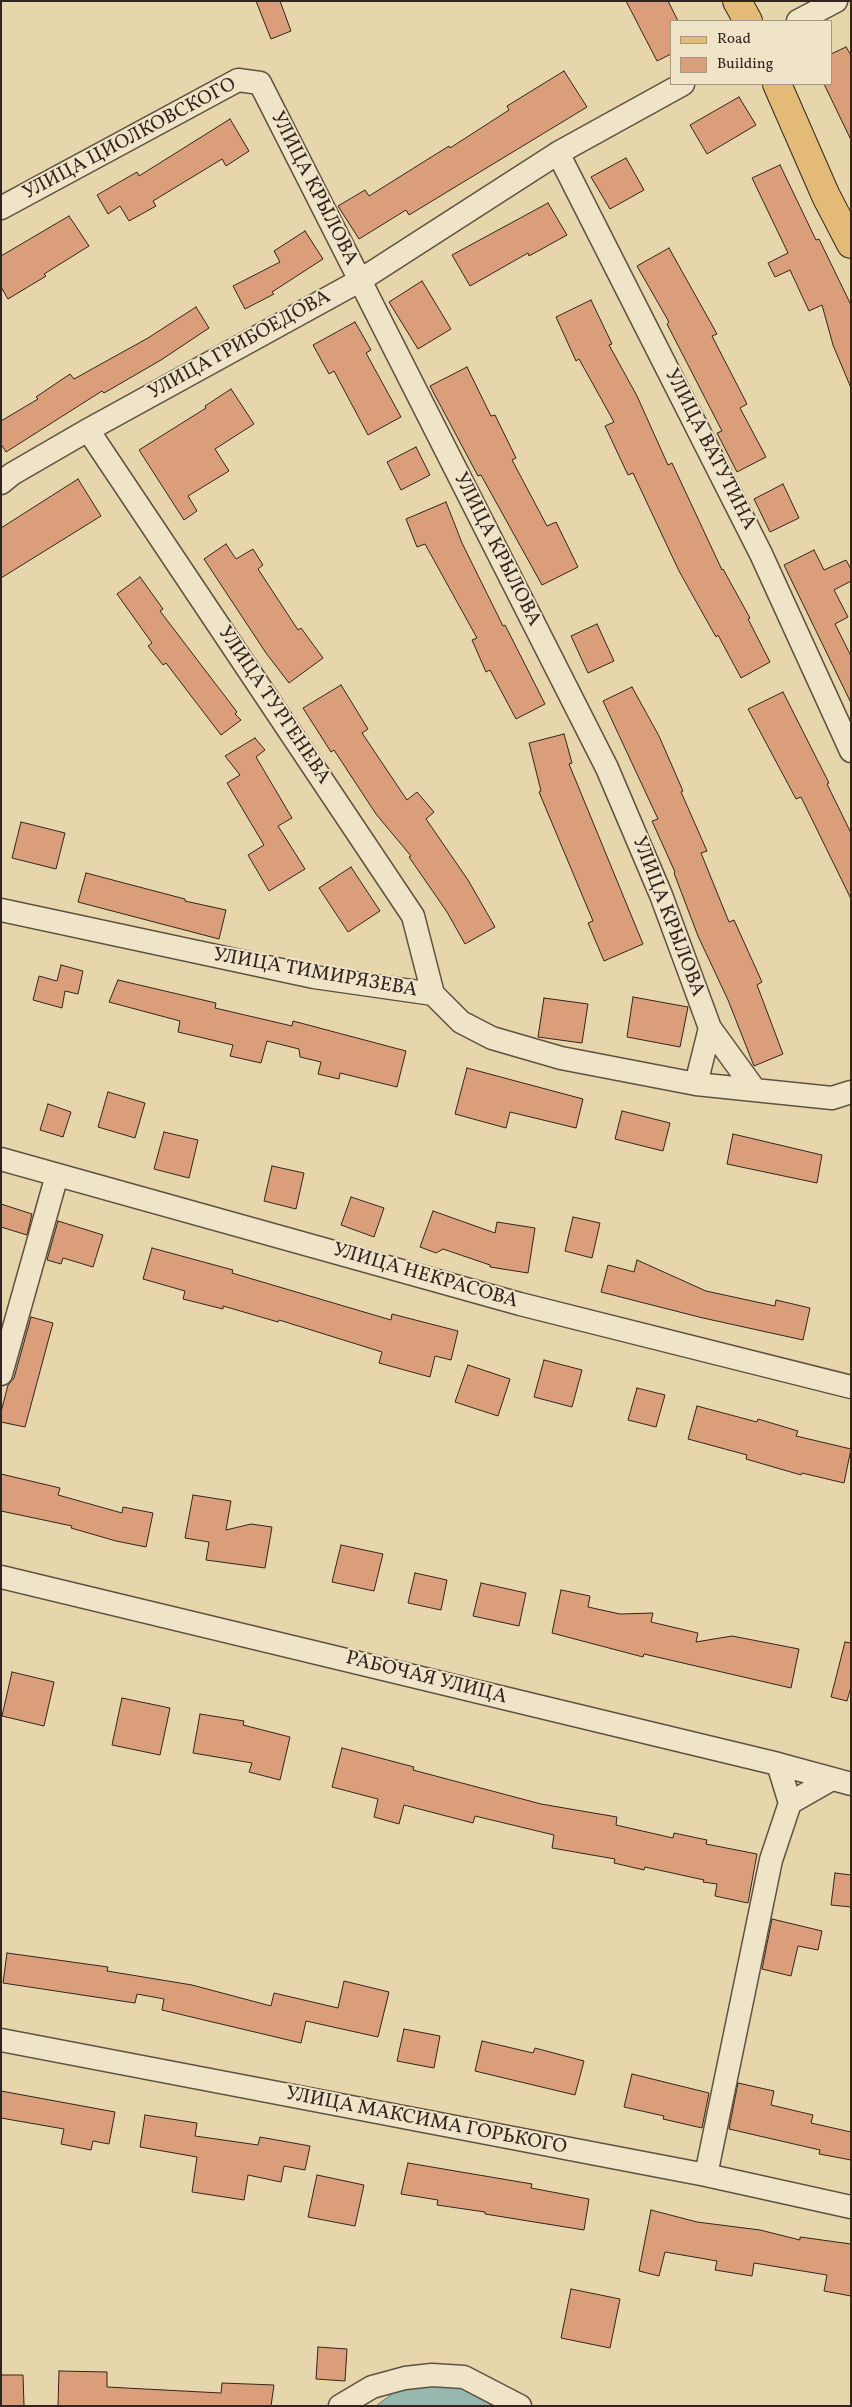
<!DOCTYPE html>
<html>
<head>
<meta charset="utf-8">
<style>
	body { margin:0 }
	#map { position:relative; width:852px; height:2407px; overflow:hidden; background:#e7d6ab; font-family:Vollkorn,serif }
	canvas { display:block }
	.frame { position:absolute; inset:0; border:2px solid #32251f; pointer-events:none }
	.legend { position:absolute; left:670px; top:20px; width:162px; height:65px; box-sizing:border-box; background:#efe4c8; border:1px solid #a39884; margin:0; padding:6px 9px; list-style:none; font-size:15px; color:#32251f }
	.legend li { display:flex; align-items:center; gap:10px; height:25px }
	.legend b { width:25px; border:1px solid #a39884 }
</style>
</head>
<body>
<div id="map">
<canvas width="852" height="2407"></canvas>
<div class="frame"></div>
<ul class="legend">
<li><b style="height:6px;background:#e4bb76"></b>Road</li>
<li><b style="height:14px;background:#da9f7a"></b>Building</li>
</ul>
</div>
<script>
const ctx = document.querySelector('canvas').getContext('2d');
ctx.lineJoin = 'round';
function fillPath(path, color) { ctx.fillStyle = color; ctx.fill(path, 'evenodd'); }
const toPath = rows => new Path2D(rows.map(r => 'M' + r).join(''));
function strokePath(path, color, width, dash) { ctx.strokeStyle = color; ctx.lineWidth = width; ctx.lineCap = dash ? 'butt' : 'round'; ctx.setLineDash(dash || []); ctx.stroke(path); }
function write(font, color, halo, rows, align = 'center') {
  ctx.font = font + ' Vollkorn,serif'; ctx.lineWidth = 4; ctx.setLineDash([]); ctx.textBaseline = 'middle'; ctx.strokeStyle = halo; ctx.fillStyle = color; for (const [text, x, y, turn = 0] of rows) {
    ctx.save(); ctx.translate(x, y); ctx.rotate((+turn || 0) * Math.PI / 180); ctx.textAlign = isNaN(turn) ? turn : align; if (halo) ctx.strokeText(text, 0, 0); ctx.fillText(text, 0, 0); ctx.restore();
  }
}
const water = toPath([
	[405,2384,462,2387,493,2406,376,2406,405,2384]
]);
const building = toPath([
	[256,1,280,1,291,31,271,39,256,1],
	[626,1,668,1,678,21,671,21,671,54,657,61,626,1],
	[846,47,851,55,851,140,824,84,831,84,831,54,846,47],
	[564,71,587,107,409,215,406,210,359,239,338,206,365,190,369,196,449,146,450,148,509,110,507,106,564,71],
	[739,97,756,125,707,154,690,125,739,97],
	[230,119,249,151,226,166,222,159,153,201,156,206,129,221,120,206,108,214,97,195,137,172,139,176,230,119],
	[626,158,644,190,610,209,591,177,626,158],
	[780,165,816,240,819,239,851,305,851,388,833,345,822,305,809,311,790,270,775,277,768,263,788,253,752,178,780,165],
	[548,203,567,235,529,256,528,253,470,286,452,255,548,203],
	[69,216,89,246,44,274,46,276,8,299,1,287,1,256,69,216],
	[305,231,323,259,272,292,274,294,245,309,233,286,280,262,274,251,305,231],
	[669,248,717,334,712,336,747,404,740,408,766,457,737,472,717,433,722,431,667,324,669,322,637,266,669,248],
	[422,281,451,329,418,349,389,302,422,281],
	[591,300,612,344,609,345,637,396,668,465,672,463,722,570,723,569,750,618,748,619,770,662,741,678,718,635,716,637,679,571,633,473,628,475,605,426,614,422,579,359,576,361,556,317,591,300],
	[196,307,209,328,161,360,104,393,102,391,6,452,1,444,1,421,38,399,36,397,70,374,74,379,148,338,196,307],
	[355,322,371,350,366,353,401,417,368,435,334,371,329,374,313,345,355,322],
	[467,367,491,416,495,415,516,458,512,460,547,526,556,522,578,567,542,585,481,475,478,476,430,386,467,367],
	[231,389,254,424,215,449,229,471,188,496,197,511,184,520,139,450,206,408,205,406,231,389],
	[416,447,430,475,401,490,387,462,416,447],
	[78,479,101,516,1,578,1,528,78,479],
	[783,484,799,518,770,532,754,499,783,484],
	[446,502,462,543,503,626,505,625,545,704,516,719,490,670,486,672,472,640,477,638,425,544,417,547,406,519,446,502],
	[226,544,236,559,253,549,263,565,258,569,298,630,301,628,323,658,289,683,266,653,204,559,226,544],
	[814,550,824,570,846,560,851,569,851,581,834,590,848,617,835,624,851,656,851,703,784,565,814,550],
	[140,577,163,609,160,611,237,712,235,714,241,720,221,735,166,663,163,665,148,646,152,643,117,594,140,577],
	[597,624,614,661,588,673,571,636,597,624],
	[341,685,368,729,362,733,407,800,417,792,434,812,426,819,468,880,495,927,465,944,447,912,409,857,411,856,376,814,334,750,331,752,303,708,341,685],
	[632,687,659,736,683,791,681,792,707,851,701,853,729,922,734,920,762,982,757,985,783,1054,754,1066,728,1000,698,936,674,873,675,872,652,821,658,819,603,701,632,687],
	[783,692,829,783,827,784,851,833,851,899,801,797,796,799,748,709,783,692],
	[564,734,572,763,569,764,643,944,604,961,588,923,593,921,539,792,541,791,529,743,564,734],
	[255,738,265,750,256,757,292,818,278,826,305,869,269,891,248,855,264,845,227,783,240,775,225,756,255,738],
	[21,822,65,833,56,869,12,858,21,822],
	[351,867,380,911,348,932,319,888,351,867],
	[86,873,185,899,185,901,226,910,219,939,78,902,86,873],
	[61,965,83,971,78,994,65,991,62,1008,33,1000,39,976,57,981,61,965],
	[118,980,216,1003,215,1008,292,1026,293,1021,406,1051,397,1087,340,1073,339,1079,318,1074,321,1062,300,1057,299,1049,267,1041,261,1063,230,1056,233,1045,178,1032,180,1021,109,1002,118,980],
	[633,997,688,1007,680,1047,627,1037,633,997],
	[544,998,588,1004,582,1043,538,1037,544,998],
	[467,1068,583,1099,576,1128,510,1112,506,1128,455,1114,467,1068],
	[108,1092,145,1103,135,1138,98,1127,108,1092],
	[48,1104,71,1112,63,1137,40,1130,48,1104],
	[622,1111,670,1123,663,1151,615,1139,622,1111],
	[164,1132,198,1140,189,1178,154,1169,164,1132],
	[733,1134,822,1155,817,1183,727,1164,733,1134],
	[272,1166,304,1173,296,1209,264,1201,272,1166],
	[351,1197,384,1208,374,1237,341,1225,351,1197],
	[1,1204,32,1214,27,1235,1,1227,1,1204],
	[433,1211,495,1233,497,1222,535,1228,528,1273,490,1267,490,1265,443,1249,436,1253,420,1247,433,1211],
	[573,1217,600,1223,592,1258,565,1251,573,1217],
	[58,1221,103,1235,93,1267,63,1258,61,1264,47,1260,58,1221],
	[152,1248,233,1270,232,1273,391,1320,392,1314,458,1331,451,1360,435,1356,430,1377,379,1363,382,1352,279,1320,278,1322,223,1306,223,1309,183,1299,185,1291,143,1279,152,1248],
	[637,1260,706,1291,775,1306,776,1300,810,1308,803,1340,703,1318,601,1292,608,1265,634,1272,637,1260],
	[31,1317,53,1323,25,1427,1,1422,1,1412,8,1385,14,1378,31,1317],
	[544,1360,582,1370,572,1407,534,1397,544,1360],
	[468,1365,510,1379,498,1416,455,1402,468,1365],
	[637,1388,665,1395,656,1427,628,1420,637,1388],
	[697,1406,757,1422,758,1419,798,1431,796,1436,851,1449,844,1483,802,1473,801,1475,746,1459,747,1455,688,1439,697,1406],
	[1,1474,60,1488,58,1495,122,1513,123,1507,153,1513,146,1547,116,1541,71,1528,72,1526,1,1511,1,1474],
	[193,1495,231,1501,226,1530,251,1524,272,1527,265,1568,206,1560,209,1542,185,1538,193,1495],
	[341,1545,383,1554,374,1591,332,1582,341,1545],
	[415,1573,447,1580,441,1610,408,1603,415,1573],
	[481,1583,526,1593,519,1626,473,1616,481,1583],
	[561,1590,590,1596,588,1607,620,1614,653,1613,651,1622,698,1633,696,1642,732,1636,799,1649,791,1688,644,1654,643,1657,552,1633,561,1590],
	[845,1642,851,1643,851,1687,847,1701,831,1697,845,1642],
	[12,1672,54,1682,44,1726,2,1716,12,1672],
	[122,1698,170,1708,160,1755,112,1745,122,1698],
	[200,1714,244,1721,243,1725,290,1737,280,1780,249,1772,252,1763,193,1753,200,1714],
	[342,1748,414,1767,413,1770,541,1804,617,1817,616,1825,673,1838,674,1833,707,1840,706,1844,757,1854,748,1903,715,1896,717,1884,703,1882,704,1880,645,1867,644,1870,614,1863,615,1859,552,1848,554,1835,475,1816,473,1823,404,1805,399,1824,374,1817,378,1799,332,1787,342,1748],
	[835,1873,851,1875,851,1907,831,1905,835,1873],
	[772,1919,822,1931,818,1950,798,1946,791,1976,762,1969,772,1919],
	[7,1953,108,1967,107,1971,192,1985,271,2006,274,1993,338,2008,344,1981,389,1992,378,2037,306,2021,301,2043,162,2010,164,1999,137,1994,135,2003,3,1983,7,1953],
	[404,2029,440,2036,434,2068,397,2061,404,2029],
	[482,2041,533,2053,535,2048,584,2061,575,2095,475,2071,482,2041],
	[632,2074,709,2093,702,2128,663,2119,664,2116,624,2107,632,2074],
	[738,2083,774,2091,771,2105,813,2115,811,2123,851,2132,851,2160,819,2154,820,2150,729,2129,738,2083],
	[1,2091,115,2112,109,2144,93,2141,91,2150,61,2144,64,2129,1,2118,1,2091],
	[145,2115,197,2123,195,2136,258,2145,260,2137,310,2146,305,2170,284,2166,281,2182,248,2175,244,2200,192,2192,197,2157,140,2147,145,2115],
	[408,2163,532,2184,531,2188,589,2199,584,2230,485,2214,485,2212,437,2205,438,2200,401,2194,408,2163],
	[317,2175,364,2185,355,2226,308,2217,317,2175],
	[651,2210,697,2222,760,2230,800,2240,800,2237,851,2244,851,2296,824,2291,827,2275,754,2263,752,2276,715,2270,717,2261,665,2252,659,2276,639,2271,651,2210],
	[571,2289,620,2299,610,2348,561,2338,571,2289],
	[318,2347,347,2349,345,2381,316,2379,318,2347],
	[59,2371,107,2372,107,2387,221,2393,222,2383,274,2385,271,2406,58,2406,59,2371],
	[1,2375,23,2375,24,2406,1,2406,1,2375]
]);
const minor = toPath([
	[798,21,836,1],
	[558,153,761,554,851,751],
	[1,208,238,80,260,83,607,768,661,895,710,1028,755,1090],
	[88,430,413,916,433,994],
	[1,483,12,474,88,430,359,281,558,153,683,84],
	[1,910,314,977,433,994,461,1022,492,1038,561,1058,696,1084,832,1098,851,1092],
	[696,1084,710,1028],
	[1,1159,520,1304,851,1387],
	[1,1374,57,1175],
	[1,1577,778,1764,851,1784],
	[790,1803,832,1779],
	[1,2040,706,2175,851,2207],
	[706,2175,771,1860,790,1803,778,1764],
	[340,2406,372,2387,405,2378,432,2375,464,2377,520,2406]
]);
const major = toPath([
	[737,1,748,21],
	[777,84,826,196,851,244]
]);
const streetNames = [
	["УЛИЦА ЦИОЛКОВСКОГО",130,140,-28],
	["УЛИЦА КРЫЛОВА",313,189,63],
	["УЛИЦА ГРИБОЕДОВА",240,346,-29],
	["УЛИЦА ВАТУТИНА",709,450,63],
	["УЛИЦА КРЫЛОВА",496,550,63],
	["УЛИЦА ТУРГЕНЕВА",273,706,56],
	["УЛИЦА КРЫЛОВА",667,917,69],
	["УЛИЦА ТИМИРЯЗЕВА",315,974,10],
	["УЛИЦА НЕКРАСОВА",425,1277,16],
	["РАБОЧАЯ УЛИЦА",426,1679,14],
	["УЛИЦА МАКСИМА ГОРЬКОГО",426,2122,11]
];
fillPath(water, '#97b8af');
strokePath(water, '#6f7d75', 1);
fillPath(building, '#da9f7a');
strokePath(building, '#32251f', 1);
strokePath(minor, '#5f5142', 25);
strokePath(major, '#32251f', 30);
strokePath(minor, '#efe4c8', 22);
strokePath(major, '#e4bb76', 28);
write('20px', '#32251f', '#efe4c8', streetNames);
</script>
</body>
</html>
